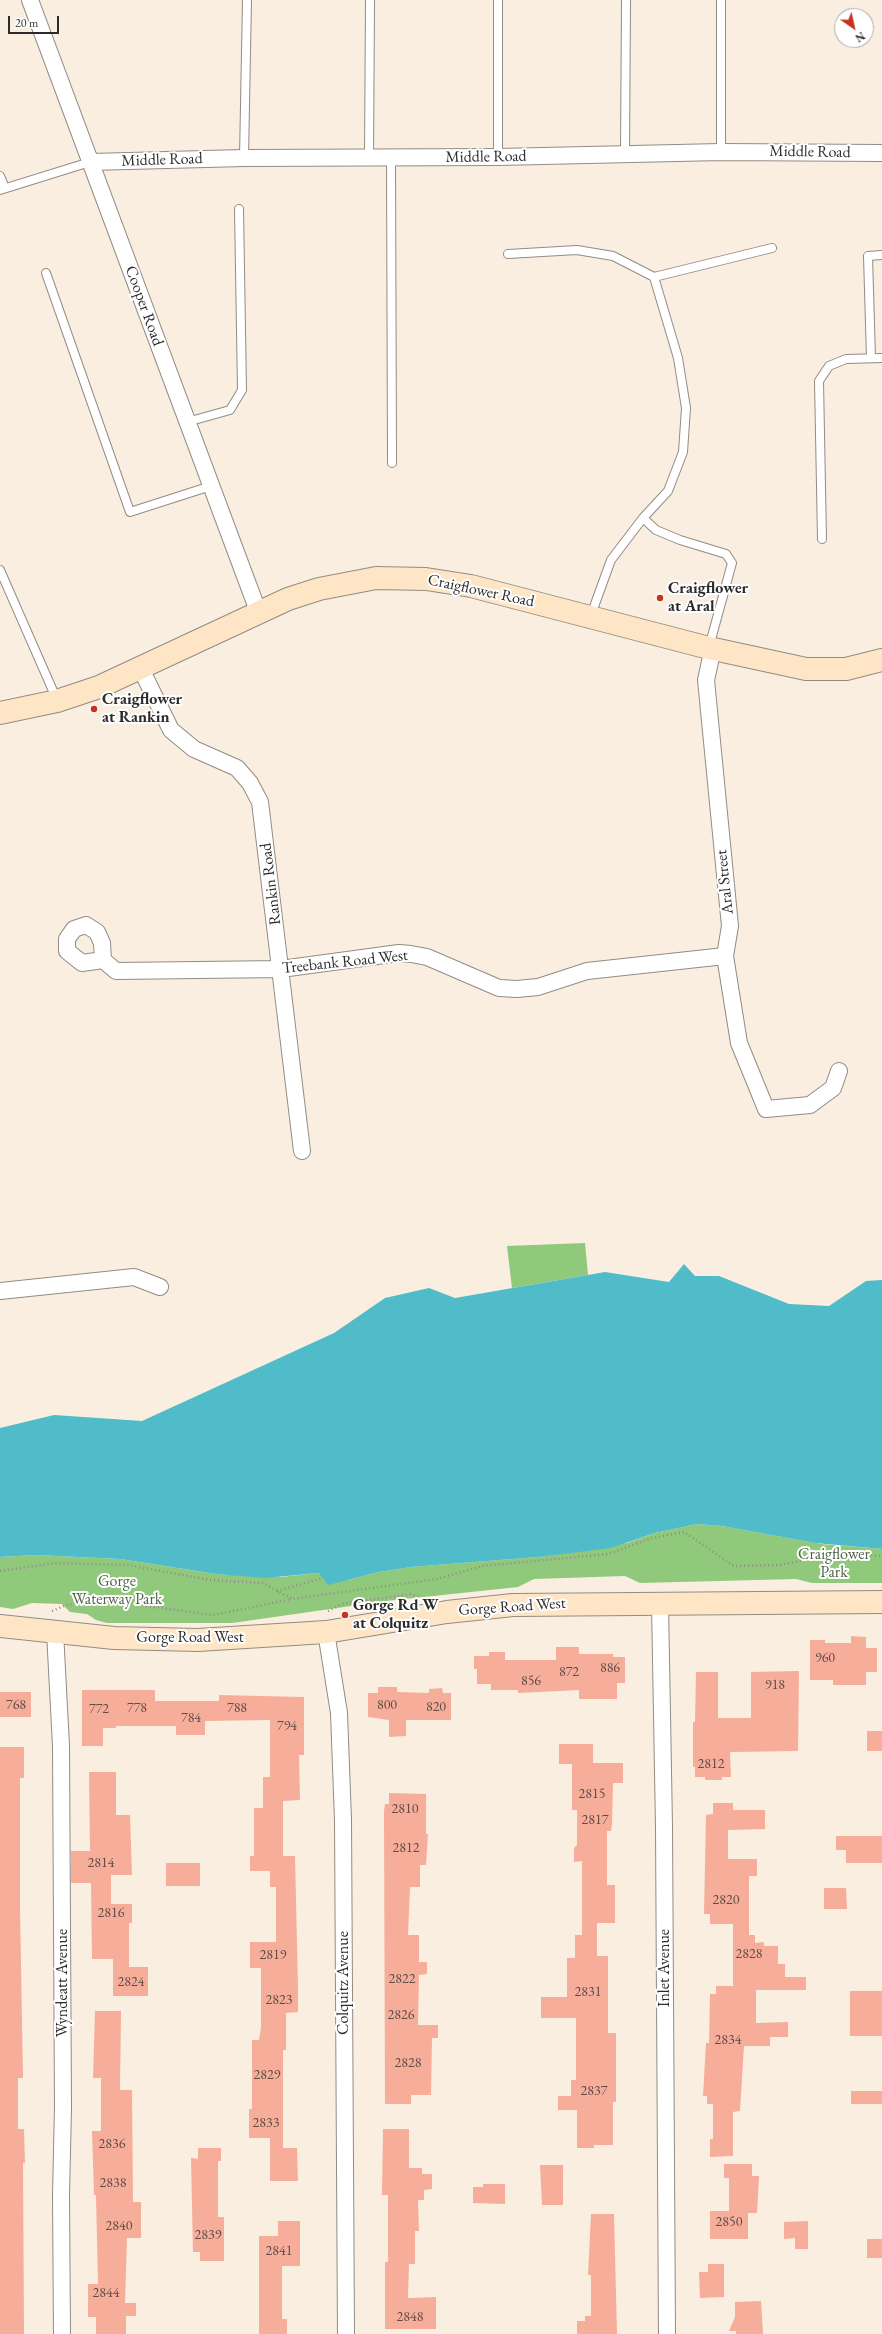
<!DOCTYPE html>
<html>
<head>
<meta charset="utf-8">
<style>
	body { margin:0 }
	#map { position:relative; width:882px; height:2334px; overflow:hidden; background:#f9eedf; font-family:"EB Garamond",serif }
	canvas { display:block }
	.north { position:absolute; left:834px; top:8px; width:40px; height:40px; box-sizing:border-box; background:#fff; border:1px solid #aaa; border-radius:50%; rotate:146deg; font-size:11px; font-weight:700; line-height:16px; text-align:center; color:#2b2b2b }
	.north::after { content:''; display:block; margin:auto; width:14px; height:18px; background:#c8321e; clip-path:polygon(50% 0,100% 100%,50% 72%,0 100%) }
	.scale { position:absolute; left:8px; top:16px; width:51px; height:18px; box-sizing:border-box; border:2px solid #2b2b2b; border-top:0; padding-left:5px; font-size:12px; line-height:14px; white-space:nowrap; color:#2b2b2b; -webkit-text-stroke:3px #fff; paint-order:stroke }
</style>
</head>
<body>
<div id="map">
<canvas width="882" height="2334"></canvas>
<div class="north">N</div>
<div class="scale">20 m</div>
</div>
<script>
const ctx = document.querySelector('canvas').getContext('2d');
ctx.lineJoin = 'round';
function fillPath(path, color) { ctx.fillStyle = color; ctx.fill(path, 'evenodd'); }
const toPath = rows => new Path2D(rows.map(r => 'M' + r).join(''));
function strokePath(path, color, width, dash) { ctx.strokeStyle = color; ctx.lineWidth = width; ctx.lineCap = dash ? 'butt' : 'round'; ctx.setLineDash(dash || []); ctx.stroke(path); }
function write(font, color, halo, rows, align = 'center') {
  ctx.font = font + ' "EB Garamond",serif'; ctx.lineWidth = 4; ctx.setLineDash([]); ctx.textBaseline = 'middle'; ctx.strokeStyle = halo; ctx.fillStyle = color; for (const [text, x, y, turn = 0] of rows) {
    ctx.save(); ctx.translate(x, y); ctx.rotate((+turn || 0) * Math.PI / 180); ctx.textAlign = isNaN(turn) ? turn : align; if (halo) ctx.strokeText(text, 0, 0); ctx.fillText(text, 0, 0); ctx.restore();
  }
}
const green = toPath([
	[585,1243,588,1275,512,1288,507,1246],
	[697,1524,722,1526,821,1544,882,1549,882,1583,812,1583,796,1579,640,1583,625,1576,534,1579,518,1587,386,1601,232,1623,107,1623,96,1620,87,1614,70,1612,62,1604,32,1603,13,1609,0,1607,0,1557,36,1555,120,1559,216,1574,281,1577,319,1573,348,1580,379,1572,411,1567,538,1557,627,1543,655,1533]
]);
const water = toPath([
	[684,1264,695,1276,719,1276,789,1304,829,1306,866,1281,882,1280,882,1549,815,1543,722,1526,697,1524,655,1533,611,1548,538,1557,411,1567,379,1572,328,1585,319,1573,265,1578,216,1574,120,1559,36,1555,0,1557,0,1428,54,1415,142,1421,334,1333,385,1298,429,1288,455,1298,605,1272,669,1282]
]);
const building = toPath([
	[851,1636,866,1637,866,1648,877,1648,877,1672,866,1672,866,1685,833,1685,833,1680,810,1680,810,1640,825,1640,825,1643,851,1643],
	[556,1647,579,1647,579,1654,613,1654,613,1657,625,1657,625,1683,617,1683,617,1699,579,1699,579,1690,518,1693,518,1690,491,1690,491,1684,477,1684,477,1669,474,1669,474,1656,489,1656,489,1652,505,1652,505,1660,556,1660],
	[799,1671,798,1751,730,1752,731,1777,722,1777,722,1780,705,1780,705,1777,695,1777,695,1767,693,1767,693,1722,695,1722,696,1672,718,1672,718,1718,751,1718,751,1672],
	[378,1687,397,1687,397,1692,429,1693,429,1689,442,1688,443,1693,451,1693,451,1720,406,1720,406,1736,389,1737,389,1720,368,1717,368,1693,378,1693],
	[82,1690,155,1690,155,1701,219,1701,219,1695,304,1697,304,1755,299,1755,300,1800,283,1801,283,1856,295,1856,298,1988,298,2012,286,2013,286,2050,283,2050,283,2148,297,2148,298,2181,270,2181,270,2138,249,2138,249,2109,252,2109,252,2040,259,2040,261,2027,261,1968,250,1968,250,1942,276,1942,276,1887,270,1887,270,1871,250,1871,250,1856,254,1856,254,1808,263,1808,263,1777,270,1777,270,1720,205,1721,205,1735,176,1735,176,1726,116,1726,116,1728,103,1728,103,1746,82,1746],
	[0,1692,31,1692,31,1717,0,1717],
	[867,1731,882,1731,882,1751,867,1751],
	[559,1744,593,1744,593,1763,623,1763,623,1783,613,1783,612,1824,611,1831,607,1831,607,1885,615,1885,615,1923,597,1923,597,1956,608,1956,608,2033,616,2033,616,2102,613,2102,613,2145,594,2145,594,2148,577,2148,577,2110,558,2110,558,2096,571,2096,571,2080,576,2080,576,2018,541,2018,541,1997,567,1997,567,1958,575,1958,575,1935,582,1935,582,1861,574,1862,574,1848,577,1845,577,1810,572,1810,572,1764,559,1764],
	[0,1747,24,1747,24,1778,20,1778,20,1908,23,2078,18,2078,18,2129,24,2129,25,2163,23,2163,24,2334,0,2334],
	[89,1772,116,1772,116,1815,130,1815,132,1875,111,1875,111,1904,132,1904,132,1923,129,1923,129,1967,148,1967,148,1996,113,1996,113,1959,92,1959,91,1883,71,1883,71,1851,90,1851],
	[389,1793,426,1794,426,1834,428,1834,426,1865,420,1865,420,1887,410,1887,408,1935,419,1935,419,1962,427,1962,427,1974,419,1975,418,2025,438,2025,438,2038,432,2038,431,2095,411,2095,411,2104,385,2104,384,1811,385,1804,389,1804],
	[713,1803,733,1803,733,1810,765,1810,765,1829,728,1830,728,1859,757,1859,757,1876,749,1876,749,1935,755,1935,755,1943,764,1942,764,1946,778,1946,778,1964,785,1964,785,1977,806,1977,806,1990,756,1990,756,2023,788,2022,788,2037,770,2037,770,2046,744,2046,740,2111,733,2112,733,2156,710,2157,710,2139,713,2139,713,2104,707,2104,707,2096,703,2096,706,2043,709,2043,710,1994,716,1994,716,1986,733,1986,733,1924,710,1924,710,1914,704,1914,706,1815,713,1814],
	[836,1836,882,1836,882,1863,846,1863,846,1850,836,1850],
	[166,1863,200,1863,200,1886,166,1886],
	[824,1888,846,1888,847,1909,824,1909],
	[850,1991,882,1991,882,2036,850,2036],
	[95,2011,121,2011,120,2090,132,2090,133,2202,141,2202,141,2238,127,2238,125,2303,136,2303,136,2316,126,2316,126,2334,96,2334,96,2317,88,2317,88,2284,98,2284,96,2195,94,2195,92,2131,101,2131,101,2078,93,2078],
	[851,2091,882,2091,882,2104,851,2104],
	[383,2129,409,2129,409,2168,422,2168,422,2174,432,2174,432,2189,424,2190,424,2200,418,2200,419,2231,415,2231,415,2264,409,2264,408,2298,436,2297,436,2329,385,2329,385,2262,388,2262,388,2195,382,2195],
	[198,2148,221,2148,221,2161,218,2161,218,2217,224,2217,224,2261,200,2261,200,2252,193,2252,191,2158,198,2159],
	[724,2164,752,2164,752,2176,759,2176,757,2213,748,2213,748,2239,710,2239,710,2211,729,2211,729,2178,724,2178],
	[540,2165,563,2165,563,2205,542,2205],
	[483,2184,505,2184,505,2204,473,2203,473,2187,483,2187],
	[591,2214,614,2214,617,2334,577,2334,577,2321,585,2321,585,2316,591,2316,591,2275,588,2275],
	[278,2221,300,2221,300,2266,282,2266,282,2319,287,2319,287,2334,259,2334,259,2236,278,2236],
	[808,2221,808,2249,795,2249,795,2238,784,2239,784,2222],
	[867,2239,882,2239,882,2258,867,2258],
	[708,2264,724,2264,724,2297,700,2298,699,2272,708,2272],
	[761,2301,763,2334,736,2334,736,2331,729,2331,735,2317,735,2302]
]);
const path = toPath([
	[0,1571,55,1563,128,1565,210,1580,263,1583,292,1599,437,1579,482,1566,608,1554,652,1538,684,1532,734,1566,780,1565,838,1553,882,1556],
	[277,1591,323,1578],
	[52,1611,66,1605,104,1600,213,1615,292,1599],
	[328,1611,343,1604,411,1594,419,1597]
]);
const service = toPath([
	[721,0,721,152],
	[625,154,626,0],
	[391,157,392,463],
	[498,157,498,0],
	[244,158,247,0],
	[369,158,370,0],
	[0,176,5,188],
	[0,190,90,162],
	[508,254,577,250,613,256,654,277,678,358,686,408,683,452,668,491,643,518,611,560,591,615],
	[46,273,130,512,211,486],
	[654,277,772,248],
	[871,358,868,256,882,255],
	[187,422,230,410,242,390,239,209],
	[643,518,656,530,680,540,726,554,732,563,709,647],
	[822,539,819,381,829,366,846,359,882,358],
	[0,570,57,700]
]);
const minor = toPath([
	[30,0,258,611],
	[90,162,244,158,498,157,721,152,882,153],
	[713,648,706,680,730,926,725,956,739,1043,766,1109,810,1105,833,1088,839,1071],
	[141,669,171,730,194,749,237,768,250,783,260,802,302,1151],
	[103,960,82,963,67,951,67,939,74,929,86,925,97,932,102,943,103,960,116,971,281,969,399,953,411,954,427,957,499,988,517,989,538,987,587,971,725,956],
	[0,1291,134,1277,160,1287],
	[660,1603,664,1827,667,2334],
	[55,1632,61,1746,63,2107,61,2195,62,2334],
	[326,1632,339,1713,343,1820,346,2334]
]);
const secondary = toPath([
	[0,713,57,701,99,687,288,599,319,589,376,578,426,579,471,586,709,648,806,669,846,669,882,660],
	[0,1626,114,1638,198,1640,326,1632,447,1612,513,1605,882,1602]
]);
const markers = [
	[660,598,4,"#c8321e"],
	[94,709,4,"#c8321e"],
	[345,1615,4,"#c8321e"]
];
const numberNames = [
	["960",825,1658],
	["886",610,1668],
	["872",569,1672],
	["856",531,1681],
	["918",775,1685],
	["768",16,1705],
	["800",387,1705],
	["820",436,1707],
	["778",137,1708],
	["788",237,1708],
	["772",99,1709],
	["784",191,1718],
	["794",287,1726],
	["2812",711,1764],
	["2815",592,1794],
	["2810",405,1809],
	["2817",595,1820],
	["2812",406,1848],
	["2814",101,1863],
	["2820",726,1900],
	["2816",111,1913],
	["2828",749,1954],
	["2819",273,1955],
	["2822",402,1979],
	["2824",131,1982],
	["2831",588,1992],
	["2823",279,2000],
	["2826",401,2015],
	["2834",728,2040],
	["2828",408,2063],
	["2829",267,2075],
	["2837",594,2091],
	["2833",266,2123],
	["2836",112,2144],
	["2838",113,2183],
	["2850",729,2222],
	["2840",119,2226],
	["2839",208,2235],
	["2841",279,2251],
	["2844",106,2293],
	["2848",410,2317]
];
const streetNames = [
	["Middle Road",810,152,1],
	["Middle Road",486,157,-1],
	["Middle Road",162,160,-2],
	["Cooper Road",144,306,70],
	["Craigflower Road",481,591,12],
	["Aral Street",725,882,-96],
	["Rankin Road",271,884,-97],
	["Treebank Road West",345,962,-6],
	["Gorge Road West",512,1607,-4],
	["Gorge Road West",190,1638],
	["Inlet Avenue",665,1968,-90],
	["Wyndeatt Avenue",63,1983,-90],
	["Colquitz Avenue",344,1983,-90]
];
const poiNames = [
	["Craigflower",668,589],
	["at Aral",668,607],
	["Craigflower",102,700],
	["at Rankin",102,718],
	["Gorge Rd W",353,1606],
	["at Colquitz",353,1624]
];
const parkNames = [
	["Craigflower",834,1555],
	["Park",834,1573],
	["Gorge",117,1582],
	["Waterway Park",117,1600]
];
fillPath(green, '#90c87c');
fillPath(water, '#50bcca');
fillPath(building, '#f6ad9a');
strokePath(service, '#928c85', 10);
strokePath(minor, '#928c85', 18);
strokePath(secondary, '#928c85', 24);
strokePath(path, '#928c85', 2.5, [1, 3]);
strokePath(service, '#fff', 8);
strokePath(minor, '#fff', 16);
strokePath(secondary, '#fde5c5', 22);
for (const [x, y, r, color] of markers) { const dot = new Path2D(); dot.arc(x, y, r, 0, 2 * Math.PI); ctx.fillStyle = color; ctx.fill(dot); strokePath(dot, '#fff', 1.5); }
write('14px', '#5e4c47', null, numberNames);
write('16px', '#2b2b2b', '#fff', streetNames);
write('bold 16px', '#2b2b2b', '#fff', poiNames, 'left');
write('16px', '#4e6247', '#fff', parkNames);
</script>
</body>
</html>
